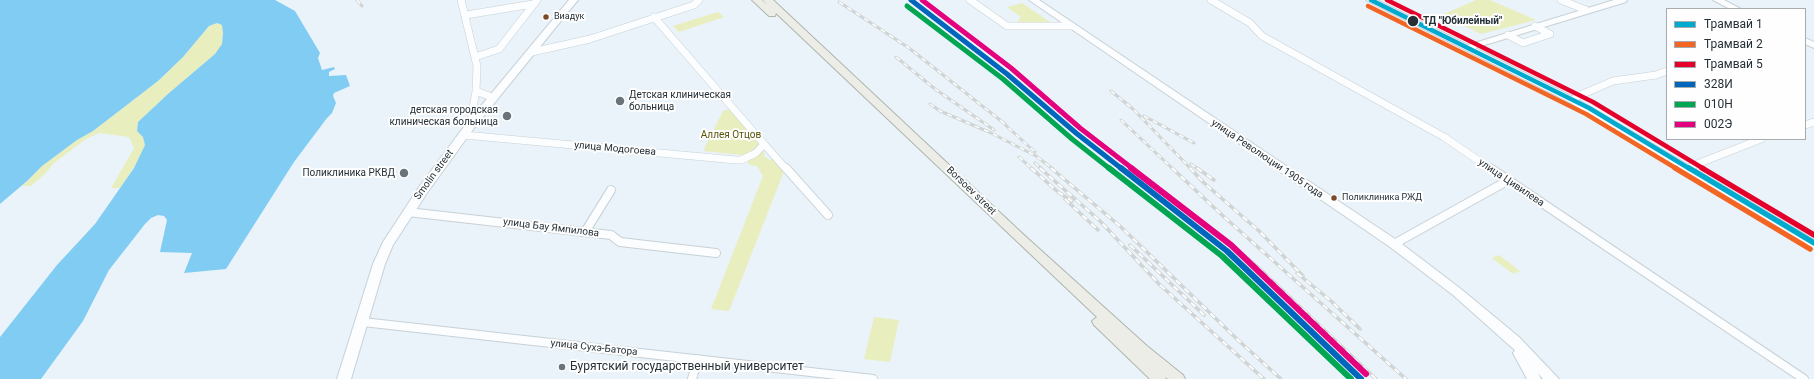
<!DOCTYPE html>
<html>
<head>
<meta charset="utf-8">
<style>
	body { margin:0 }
	#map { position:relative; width:1814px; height:379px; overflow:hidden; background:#e9f3f9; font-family:Roboto,sans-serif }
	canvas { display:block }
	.legend { position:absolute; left:1666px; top:8px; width:140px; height:132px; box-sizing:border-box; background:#fefefe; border:1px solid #a7acae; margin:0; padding:5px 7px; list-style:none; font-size:12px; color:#253037 }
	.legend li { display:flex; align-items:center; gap:8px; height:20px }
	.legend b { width:20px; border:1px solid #a7acae }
</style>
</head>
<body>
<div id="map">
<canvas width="1814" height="379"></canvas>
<ul class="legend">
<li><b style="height:5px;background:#00a9ce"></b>Трамвай 1</li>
<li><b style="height:5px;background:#f26522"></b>Трамвай 2</li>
<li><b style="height:5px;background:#e4002b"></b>Трамвай 5</li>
<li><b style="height:5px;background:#0065bd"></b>328И</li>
<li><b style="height:5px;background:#00a651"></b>010Н</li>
<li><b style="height:5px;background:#e5007d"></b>002Э</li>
</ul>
</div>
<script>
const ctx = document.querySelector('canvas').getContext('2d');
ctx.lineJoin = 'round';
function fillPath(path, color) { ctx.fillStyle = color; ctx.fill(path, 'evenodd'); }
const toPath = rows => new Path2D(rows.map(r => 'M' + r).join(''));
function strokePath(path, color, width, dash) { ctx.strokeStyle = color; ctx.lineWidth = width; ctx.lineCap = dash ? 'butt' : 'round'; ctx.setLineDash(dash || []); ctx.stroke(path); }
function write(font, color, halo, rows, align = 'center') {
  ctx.font = font + ' Roboto,sans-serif'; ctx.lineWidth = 4; ctx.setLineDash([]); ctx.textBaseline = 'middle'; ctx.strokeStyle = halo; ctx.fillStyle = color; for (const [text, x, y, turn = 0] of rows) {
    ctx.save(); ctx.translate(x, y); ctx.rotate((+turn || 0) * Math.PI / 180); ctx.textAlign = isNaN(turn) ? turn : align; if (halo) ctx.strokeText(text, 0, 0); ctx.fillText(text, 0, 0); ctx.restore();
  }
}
const green = toPath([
	[1476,0,1490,0,1536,20,1481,34,1442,15],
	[1022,3,1050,22,1049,24,1016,23,1021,17,1007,7],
	[718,12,724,17,679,32,673,26],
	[217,23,222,25,223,33,222,44,215,54,169,93,138,122,137,131,143,137,145,145,142,155,120,188,111,188,134,148,129,137,99,133,86,139,54,163,44,175,31,186,22,186,42,166,77,140,93,131,158,81,183,57,209,26],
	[734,108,760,144,765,155,764,156,769,160,773,158,785,169,729,311,711,309,763,176,757,166,750,165,742,155,703,151,723,111],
	[1499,255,1520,271,1513,274,1492,258],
	[874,317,899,320,890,362,864,359]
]);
const water = toPath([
	[0,0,275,0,295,11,320,53,318,58,322,70,334,67,335,69,329,72,329,76,346,75,350,86,334,93,333,96,336,103,332,113,327,118,294,162,226,269,184,273,192,253,160,252,167,220,164,216,158,215,151,218,145,224,109,270,83,321,41,379,0,379,0,337,57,265,95,224,134,168,145,145,143,137,137,131,138,122,169,93,215,54,222,44,223,33,222,25,217,23,209,26,183,57,158,81,93,131,77,140,42,166,27,181,0,204]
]);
const streetFar1 = toPath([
	[461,0,477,66,476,91,470,126],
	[970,0,1007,26,1071,26],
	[1211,0,1250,23,1262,36,1444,137,1491,169],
	[1561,0,1586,10],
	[466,15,533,4],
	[654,17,764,144],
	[1508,35,1523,43,1550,34,1535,26],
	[532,52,590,39,694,5,699,0],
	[475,57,499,49,537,0],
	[476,91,494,98],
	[1576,97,1613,81,1656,75,1667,71],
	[1805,125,1814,122],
	[464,135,736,160,741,160,756,153,764,144,786,169],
	[1692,166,1761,139]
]);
const street = toPath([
	[786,168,828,215],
	[1490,168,1804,379],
	[408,212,611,235,620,242,716,253],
	[585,232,611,190],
	[1394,244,1507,181],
	[363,322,873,379],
	[692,379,698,359]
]);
const secondary = toPath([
	[569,0,578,0,474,128,427,193,393,245,385,264,351,379,337,379,373,264,383,242,419,187,466,124,569,0],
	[1029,0,1039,0,1398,241,1461,289,1519,337,1559,379,1543,379,1538,373,1541,379,1527,379,1513,353,1515,350,1509,345,1453,295,1390,247,1029,0],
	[1366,0,1377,0,1468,45,1614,0,1627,0,1626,2,1475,48,1577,99,1814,240,1814,249,1571,103,1366,0],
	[1713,0,1724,0,1741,9,1730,9,1713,0],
	[1805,38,1814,42,1814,48,1805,44,1805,38]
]);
const primary = toPath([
	[752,0,762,0,768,5,763,0,773,0,1025,236,1147,346,1183,375,1185,379,1168,379,1165,377,1166,379,1150,379,1094,325,1092,321,1097,317,776,13,775,16,769,16,752,0]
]);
const railFar1 = toPath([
	[357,0,362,6],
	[839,2,909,48,1005,124],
	[896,57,935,89,994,130],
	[1111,91,1133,109,1191,169],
	[930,104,940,111,989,132,1036,156,1053,169],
	[1144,116,1194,143],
	[1121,120,1173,169],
	[1001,121,1035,152],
	[1019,157,1032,169],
	[1035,163,1042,169],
	[1191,164,1198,169]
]);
const rail = toPath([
	[1031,168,1058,192,1072,201],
	[1040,168,1100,221,1159,284,1264,379],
	[1051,168,1121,227,1239,341,1281,379],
	[1172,168,1223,216,1406,379],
	[1190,168,1203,182,1259,231,1303,276],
	[1197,168,1214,180],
	[1065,199,1098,230],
	[1222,236,1260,269,1376,379],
	[1130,245,1204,315],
	[1297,273,1331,301,1360,329]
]);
const rail1Far1 = toPath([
	[911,0,1007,74,1076,133,1122,169]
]);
const rail1 = toPath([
	[1121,168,1227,251,1361,379]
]);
const rail2Far1 = toPath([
	[907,6,1003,79,1072,139,1110,169]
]);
const rail2 = toPath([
	[1109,168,1222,256,1351,379]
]);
const rail3Far1 = toPath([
	[922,0,1011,68,1080,128,1133,169]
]);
const rail3 = toPath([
	[1131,168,1231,245,1366,374]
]);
const tram1Far1 = toPath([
	[1371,0,1589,108,1690,169]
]);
const tram1 = toPath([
	[1689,168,1814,243]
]);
const tram2Far1 = toPath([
	[1368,6,1586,114,1677,169]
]);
const tram2 = toPath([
	[1675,168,1810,249]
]);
const tram3Far1 = toPath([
	[1387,0,1593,102,1704,169]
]);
const tram3 = toPath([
	[1702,168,1814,235]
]);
const markers = [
	[546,17,3.5,"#7a4b2a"],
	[1413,21,6,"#253037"],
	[620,101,5,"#6a747b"],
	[507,116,5,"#6a747b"],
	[404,173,5,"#6a747b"],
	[1334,198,3.5,"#7a4b2a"],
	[562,367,4,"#6a747b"]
];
const busNames = [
	["Виадук",554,17],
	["Поликлиника РЖД",1342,198]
];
const stopNames = [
	["ТД \"Юбилейный\"",1423,21]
];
const poiNames = [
	["Детская клиническая",629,95,"left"],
	["больница",629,107,"left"],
	["детская городская",498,110],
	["клиническая больница",498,122],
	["Поликлиника РКВД",395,173]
];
const parkNames = [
	["Аллея Отцов",731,135]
];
const streetNames = [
	["улица Модогоева",615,149,5],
	["улица Революции 1905 года",1267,159,34],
	["Smolin street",434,175,-54],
	["улица Цивилева",1511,183,34],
	["Borsoev street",971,191,44],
	["улица Бау Ямпилова",551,228,7],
	["улица Сухэ-Батора",594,348,6]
];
const nearPoinames = [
	["Бурятский государственный университет",570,367]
];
fillPath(green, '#e9eebf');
fillPath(water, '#81ccf2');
strokePath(streetFar1, '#c7d1d7', 8);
strokePath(street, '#c7d1d7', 10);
strokePath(secondary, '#c7d1d7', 2);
strokePath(primary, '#b0b5ae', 2);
strokePath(streetFar1, '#fcfdfe', 7);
strokePath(street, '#fcfdfe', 8);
fillPath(secondary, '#fcfdfe');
fillPath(primary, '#ecede7');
strokePath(railFar1, '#d0d4d5', 3);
strokePath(rail, '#d0d4d5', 3.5);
strokePath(railFar1, '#fefefe', 1.5, [5]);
strokePath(rail, '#fefefe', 2, [6]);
strokePath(rail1Far1, '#0065bd', 5);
strokePath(rail1, '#0065bd', 6);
strokePath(rail2Far1, '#00a651', 5);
strokePath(rail2, '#00a651', 6);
strokePath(rail3Far1, '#e5007d', 5);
strokePath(rail3, '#e5007d', 6);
strokePath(tram1Far1, '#00a9ce', 4.5);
strokePath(tram1, '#00a9ce', 5.5);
strokePath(tram2Far1, '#f26522', 4.5);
strokePath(tram2, '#f26522', 5.5);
strokePath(tram3Far1, '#e4002b', 4.5);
strokePath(tram3, '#e4002b', 5.5);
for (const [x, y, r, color] of markers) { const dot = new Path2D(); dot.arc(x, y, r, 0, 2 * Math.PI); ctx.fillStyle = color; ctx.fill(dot); strokePath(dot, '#fefefe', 1.5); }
write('9px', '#253037', '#fefefe', busNames, 'left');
write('bold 10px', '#253037', '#fefefe', stopNames, 'left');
write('10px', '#253037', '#fefefe', poiNames, 'right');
write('10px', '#575507', '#fefefe', parkNames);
write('10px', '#253037', '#fefefe', streetNames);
write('12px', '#253037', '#fefefe', nearPoinames, 'left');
</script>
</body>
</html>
